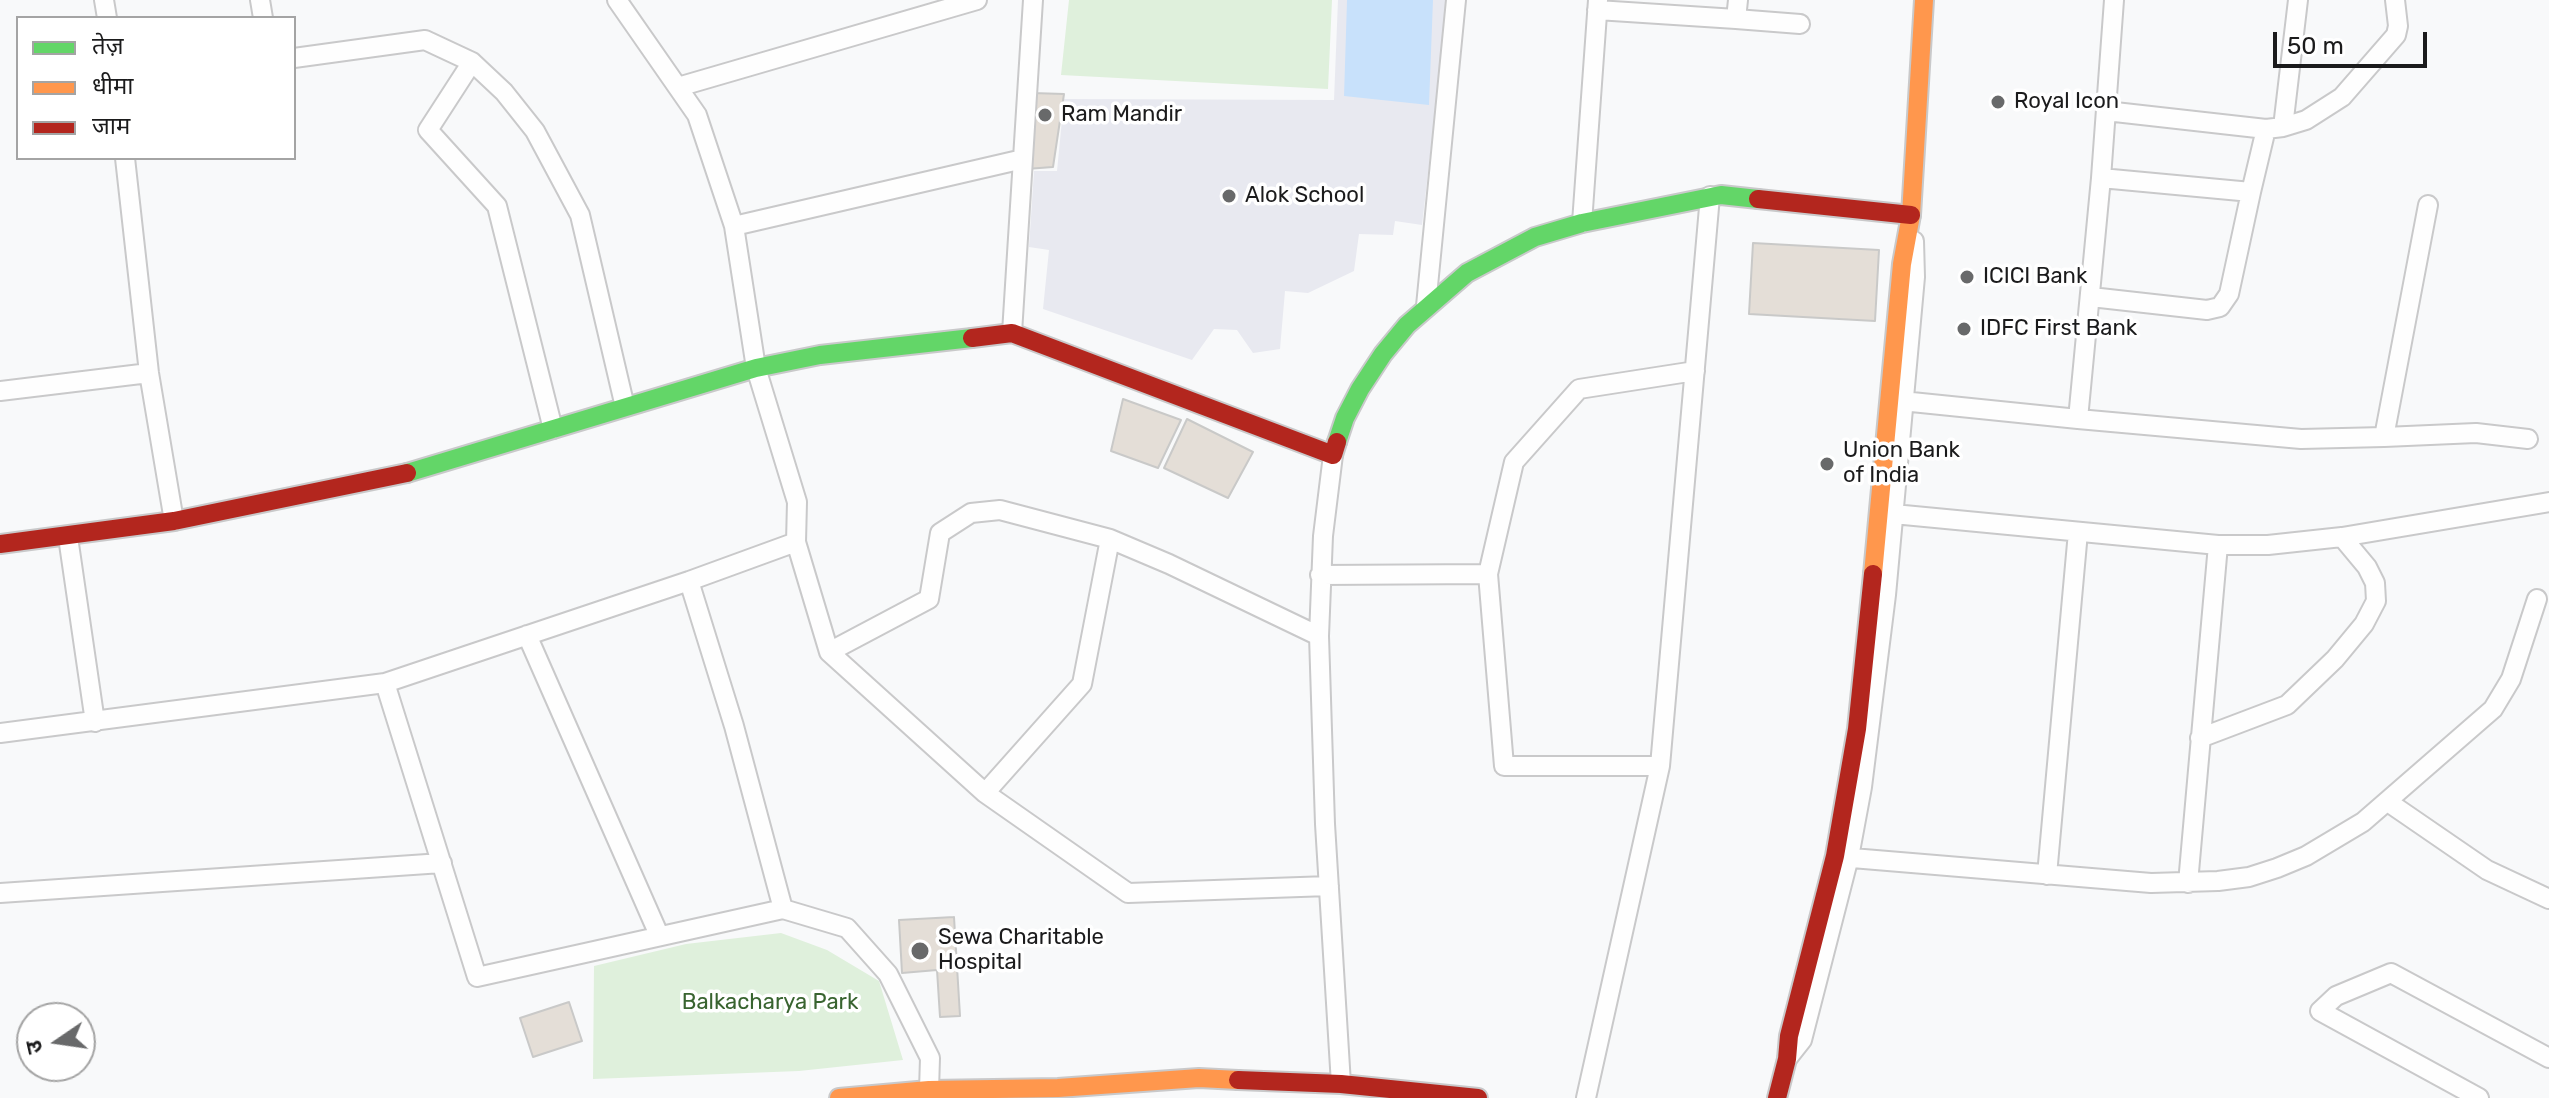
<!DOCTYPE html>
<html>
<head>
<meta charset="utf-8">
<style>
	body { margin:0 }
	#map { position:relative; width:2549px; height:1098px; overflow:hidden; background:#f8f9fa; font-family:Rubik,"Noto Sans Devanagari",sans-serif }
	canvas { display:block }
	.legend { position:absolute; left:16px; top:16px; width:280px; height:144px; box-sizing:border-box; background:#fff; border:2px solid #a4a4a4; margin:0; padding:10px 14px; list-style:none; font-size:24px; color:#1b1b1c }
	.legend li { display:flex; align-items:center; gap:16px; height:40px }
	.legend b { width:40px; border:2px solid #a4a4a4 }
	.north { position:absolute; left:16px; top:1002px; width:80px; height:80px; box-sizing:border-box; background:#fff; border:2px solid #a4a4a4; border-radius:50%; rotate:257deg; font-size:22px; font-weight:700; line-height:32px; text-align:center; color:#1b1b1c }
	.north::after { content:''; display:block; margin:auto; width:28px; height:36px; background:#68696a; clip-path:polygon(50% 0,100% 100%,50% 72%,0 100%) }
	.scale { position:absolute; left:2273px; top:32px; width:154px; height:36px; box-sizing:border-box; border:4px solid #1b1b1c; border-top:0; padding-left:10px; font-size:24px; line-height:28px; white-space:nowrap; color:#1b1b1c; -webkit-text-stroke:6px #fff; paint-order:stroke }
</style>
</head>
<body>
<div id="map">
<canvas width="2549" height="1098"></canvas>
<ul class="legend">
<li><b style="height:10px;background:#63d668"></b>तेज़</li>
<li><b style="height:10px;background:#ff974d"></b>धीमा</li>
<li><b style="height:10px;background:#b3261e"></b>जाम</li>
</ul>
<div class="north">उ</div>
<div class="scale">50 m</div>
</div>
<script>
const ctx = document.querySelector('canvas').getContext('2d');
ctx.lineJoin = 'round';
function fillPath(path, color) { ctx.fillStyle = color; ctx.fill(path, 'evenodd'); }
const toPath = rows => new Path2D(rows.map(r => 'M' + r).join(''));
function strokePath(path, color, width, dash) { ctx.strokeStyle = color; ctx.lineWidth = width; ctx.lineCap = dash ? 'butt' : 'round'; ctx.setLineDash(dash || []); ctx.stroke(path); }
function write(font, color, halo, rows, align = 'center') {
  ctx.font = font + ' Rubik,sans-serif'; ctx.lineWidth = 7; ctx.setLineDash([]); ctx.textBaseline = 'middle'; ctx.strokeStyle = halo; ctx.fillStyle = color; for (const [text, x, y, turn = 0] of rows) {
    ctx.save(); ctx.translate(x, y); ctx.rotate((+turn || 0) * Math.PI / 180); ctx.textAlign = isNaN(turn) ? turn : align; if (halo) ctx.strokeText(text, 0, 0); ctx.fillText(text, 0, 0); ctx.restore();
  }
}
const built = toPath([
	[1338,0,1448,0,1422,225,1395,221,1393,235,1359,234,1354,271,1308,293,1285,291,1280,349,1253,353,1237,330,1214,329,1192,360,1043,309,1049,250,1029,247,1034,171,1057,171,1064,99,1334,100]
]);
const green = toPath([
	[1069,0,1332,0,1328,89,1061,75],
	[781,933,827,950,879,981,903,1060,799,1071,593,1079,594,966,686,944]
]);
const water = toPath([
	[1347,0,1433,0,1429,105,1344,96]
]);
const building = toPath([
	[1032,93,1064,94,1053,167,1026,169,1032,93],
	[1753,243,1879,250,1875,321,1749,314,1753,243],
	[1123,399,1181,420,1158,468,1111,451,1123,399],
	[1187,419,1253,452,1228,498,1164,468,1187,419],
	[954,917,960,1016,940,1017,937,970,902,973,899,920,954,917],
	[569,1002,582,1041,533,1057,520,1018,569,1002]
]);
const street = toPath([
	[104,0,107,18],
	[260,0,263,18],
	[2114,0,2101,178,2251,192,2266,129,2283,127,2298,0],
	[1597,10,1736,19,1738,0],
	[1736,19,1800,24],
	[294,58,425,40,472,62,504,92,535,131,580,215,625,407],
	[472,62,428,130,497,206,553,429],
	[678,87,977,0],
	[2106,111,2266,129],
	[2283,127,2306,120,2342,97,2396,35,2398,26,2395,0],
	[125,158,149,373,174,521],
	[1582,223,1598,0],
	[734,226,1023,159],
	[2091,297,2207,310,2220,307,2229,294,2251,192],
	[1426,306,1456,0],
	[1012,333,1033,0],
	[0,391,149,373],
	[1892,400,2078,419,2101,178],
	[2078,419,2301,439,2384,437,2428,205],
	[2384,437,2476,433,2528,439],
	[1333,455,1323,536,1319,636,1325,824,1341,1084],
	[1883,513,2218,545,2268,545,2342,537,2549,502],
	[68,537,95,722],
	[796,542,829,652,985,793,1128,893,1329,886],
	[1488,574,1514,462,1579,389,1695,371],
	[1320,575,1488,574,1504,766,1660,766],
	[689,581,734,726,783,909],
	[527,635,659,935],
	[829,652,929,599,940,533,971,513,1000,510,1110,539,1169,564,1319,636],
	[385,683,477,977,783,909,847,928,888,974,930,1058,929,1090],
	[0,733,385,683,689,581,796,542,797,502,756,368,734,226,697,115,617,0],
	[2200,738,2287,705,2335,659,2364,624,2376,601,2375,583,2367,567,2342,537],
	[985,793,1082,684,1110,539],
	[2388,802,2487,870,2549,899],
	[1840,857,2151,883,2218,881,2249,877,2277,868,2306,856,2363,822,2493,709,2511,679,2537,599],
	[2047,875,2078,532],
	[2188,883,2218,545],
	[0,893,442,863],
	[1787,1059,1802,1040,1849,857,1862,787,1886,595,1915,277,1914,241],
	[1586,1098,1660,766,1710,196],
	[2479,1098,2320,1011,2336,996,2391,973,2549,1058]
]);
const fast = toPath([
	[1337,442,1345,418,1360,389,1383,354,1407,325,1467,273,1535,237,1582,223,1721,195,1758,199],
	[407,473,756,368,820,355,972,338]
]);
const slow = toPath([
	[1873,574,1902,264,1911,215,1924,0],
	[839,1098,929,1090,1058,1088,1199,1078,1238,1080]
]);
const jam = toPath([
	[1758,199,1911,215],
	[972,338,1012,333,1333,455,1337,442],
	[0,544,174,521,407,473],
	[1238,1080,1341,1084,1478,1098],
	[1777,1098,1787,1059,1789,1036,1835,856,1857,729,1873,574]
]);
const markers = [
	[1998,102,8,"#68696a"],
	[1045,115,8,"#68696a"],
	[1229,196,8,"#68696a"],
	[1967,277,8,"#68696a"],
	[1964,329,8,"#68696a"],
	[1827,464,8,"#68696a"],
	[920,951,10,"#68696a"]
];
const poiNames = [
	["Royal Icon",2014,102],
	["Ram Mandir",1061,115],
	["Alok School",1245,196],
	["ICICI Bank",1983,277],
	["IDFC First Bank",1980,329],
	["Union Bank",1843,451],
	["of India",1843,476],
	["Sewa Charitable",938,938],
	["Hospital",938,963]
];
const parkNames = [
	["Balkacharya Park",770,1003]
];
fillPath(built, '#e8e9f0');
fillPath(green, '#dff0dc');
fillPath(water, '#c8e1fb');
fillPath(building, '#e4ded7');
strokePath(building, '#c9c9c8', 2);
strokePath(street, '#c9c9ca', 22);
strokePath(fast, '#c9c9ca', 22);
strokePath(slow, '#c9c9ca', 22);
strokePath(jam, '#c9c9ca', 22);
strokePath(street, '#fefefe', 18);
strokePath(fast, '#63d668', 18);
strokePath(slow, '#ff974d', 18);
strokePath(jam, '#b3261e', 18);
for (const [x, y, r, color] of markers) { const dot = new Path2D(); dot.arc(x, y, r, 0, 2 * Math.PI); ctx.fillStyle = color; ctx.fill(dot); strokePath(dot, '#fff', 3); }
write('22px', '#1b1b1c', '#fff', poiNames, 'left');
write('22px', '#396430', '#fff', parkNames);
</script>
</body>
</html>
